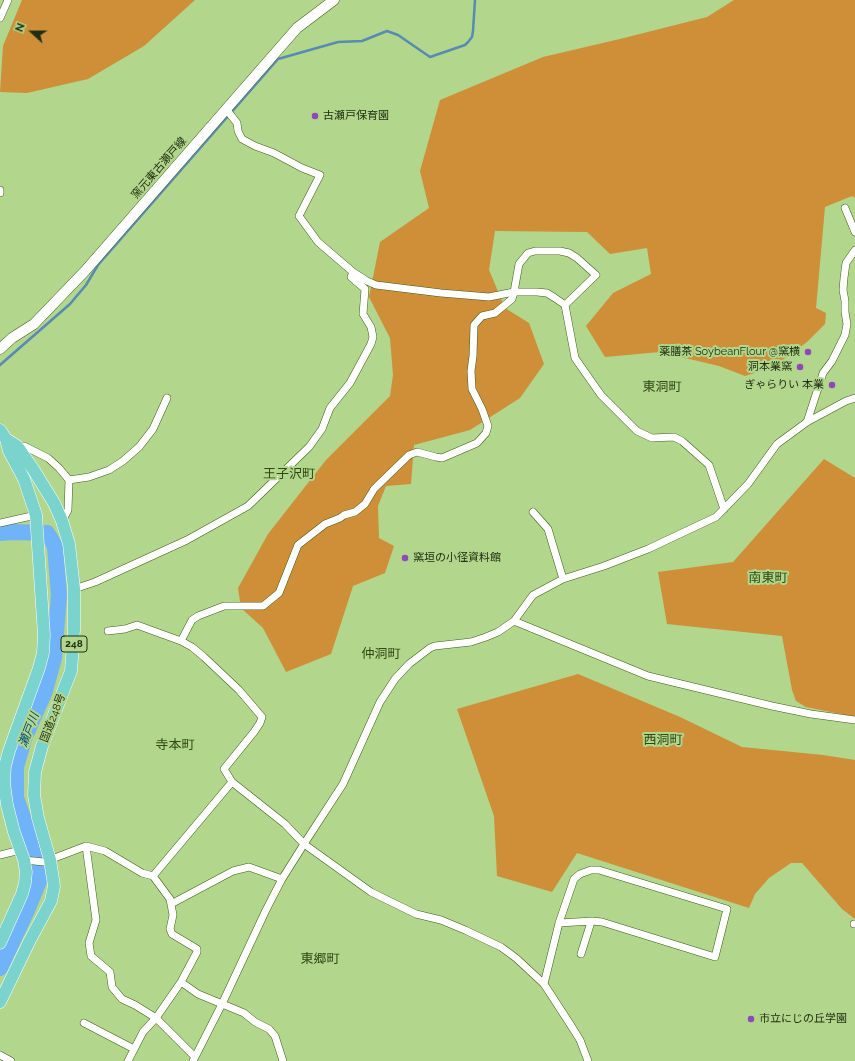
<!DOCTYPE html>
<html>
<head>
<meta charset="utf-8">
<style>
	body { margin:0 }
	#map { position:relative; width:855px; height:1061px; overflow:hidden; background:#b1d68c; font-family:Raleway,sans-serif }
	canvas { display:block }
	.north { position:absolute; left:12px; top:12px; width:40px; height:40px; -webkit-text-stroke:3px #b1d68c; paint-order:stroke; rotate:291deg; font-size:11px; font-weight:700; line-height:16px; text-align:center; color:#212f11 }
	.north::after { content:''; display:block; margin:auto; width:14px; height:18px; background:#212f11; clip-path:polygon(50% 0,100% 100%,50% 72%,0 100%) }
</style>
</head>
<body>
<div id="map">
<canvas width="855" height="1061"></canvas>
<div class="north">N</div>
</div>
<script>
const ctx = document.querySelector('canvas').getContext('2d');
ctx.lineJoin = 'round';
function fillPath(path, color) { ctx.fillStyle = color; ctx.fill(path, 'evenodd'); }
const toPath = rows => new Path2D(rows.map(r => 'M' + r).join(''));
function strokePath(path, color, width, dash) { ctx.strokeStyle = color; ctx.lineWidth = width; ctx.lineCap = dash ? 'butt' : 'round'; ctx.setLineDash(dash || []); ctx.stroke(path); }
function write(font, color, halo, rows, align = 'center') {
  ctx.font = font + ' Raleway,"Noto Sans JP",sans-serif'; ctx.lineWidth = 4; ctx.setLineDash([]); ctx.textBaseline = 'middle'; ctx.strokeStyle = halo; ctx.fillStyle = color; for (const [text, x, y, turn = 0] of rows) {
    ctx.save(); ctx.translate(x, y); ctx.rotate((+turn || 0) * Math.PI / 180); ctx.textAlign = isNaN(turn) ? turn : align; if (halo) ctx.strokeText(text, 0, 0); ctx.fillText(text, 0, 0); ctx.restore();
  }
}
const green = toPath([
	[22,0,195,0,144,46,88,79,27,93,0,92,3,46],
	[734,0,855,0,855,198,852,196,825,207,816,308,826,313,825,324,807,342,773,367,745,376,719,366,660,352,605,357,586,326,613,293,651,274,647,248,610,254,587,232,495,231,489,270,505,308,529,323,544,364,520,398,470,430,414,445,411,484,386,486,378,506,379,538,394,546,385,573,353,586,331,654,286,672,263,628,241,608,238,588,268,534,326,460,390,396,393,375,390,338,369,297,380,242,429,208,420,171,440,100,543,57,624,38,707,17],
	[824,459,855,478,855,717,806,707,796,701,792,690,782,636,667,624,658,572,733,562],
	[578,674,680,717,742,747,823,755,855,760,855,919,842,909,802,863,791,863,769,878,755,894,749,908,577,853,552,892,497,876,494,816,457,709]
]);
const stream = toPath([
	[0,365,70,304,86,285,98,265,278,59,338,42,362,41,387,31,398,35,430,57,465,45,468,42,472,37,473,31,475,0]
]);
const river = toPath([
	[0,533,11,532,47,533,55,546,59,595,54,658,45,691,24,739,16,767,16,798,30,837,39,881,28,908,0,968]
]);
const minor = toPath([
	[0,18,8,0],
	[226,109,237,123,238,131,242,139,255,146,274,153,302,168,320,175,299,216,318,242,353,272,367,281,376,285,441,293,489,297,514,292,537,292,547,293,555,298,565,305,575,358,601,395,637,431,652,438,674,437,682,441,709,465,724,509],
	[0,190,0,193],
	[845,208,855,232],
	[565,305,596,275,577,258,569,253,560,251,535,251,528,253,519,264,514,292,512,299,495,313,482,316,474,325,473,356,471,371,472,389,482,409,488,426,486,433,477,443,442,458,436,457,417,452,409,455,374,489,365,504,355,512,344,515,340,518,325,524,298,545,279,593,263,606,224,606,198,616,192,620,181,641,192,647,204,657,239,690,262,717,260,723,254,732,224,769,232,782,285,824,304,844,371,892,416,914,441,920,465,930,501,947,516,958,544,984,570,1024,580,1040,588,1061],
	[807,422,823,373,832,361,845,335,847,324,845,312,845,301,843,290,844,278,846,263,855,250],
	[17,446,24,446,48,458,59,468,69,480,68,510,62,521],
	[69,480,89,477,109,470,123,461,139,447,153,429,167,398],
	[533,512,548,529,563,579],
	[0,523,36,515],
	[74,589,95,582,187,540,248,506,309,447,322,429,330,408,350,383,371,344,373,337,371,327,363,314,365,289,351,277,353,272],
	[514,621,648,676,772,706,811,714,855,720],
	[108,631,125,629,137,625,181,641],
	[86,846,96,920,89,943,91,956,110,972,112,987,122,999,135,1005,156,1018,195,1057],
	[0,855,20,850],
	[24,860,44,862,86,846,105,851,142,873,153,876,170,899,173,915,170,929,172,934,197,949,197,952,181,982,156,1018,143,1032,128,1061],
	[153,876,232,782],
	[171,904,233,871,249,867,282,879],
	[854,924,855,924],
	[581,954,591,922],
	[181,982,198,994,244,1013,255,1022,269,1029,275,1036,283,1061],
	[544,984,559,923,592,921,602,922,715,957,727,909,599,870,591,870,580,874,574,879,559,923],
	[84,1023,134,1049],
	[0,1055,11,1061],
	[193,1061,222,1004,266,910,282,879,304,844,343,784,380,702,395,679,409,664,430,648,435,646,471,642,486,637,498,632,514,621,533,595,563,579,604,566,648,549,716,517,748,484,777,444,807,422,846,401,855,398]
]);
const secondary = toPath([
	[0,349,12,338,34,324,85,271,297,28,334,0]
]);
const trunk = toPath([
	[0,430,6,439,9,451,24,479,36,515,44,635,43,653,39,668,9,751,5,766,4,783,7,805,14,832,24,860,26,872,25,883,22,894,0,943],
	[0,1002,30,940,51,901,54,886,50,860,38,818,34,795,35,772,42,746,71,671,74,630,74,589,69,544,62,521,54,503,33,469,17,446,6,439]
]);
const markers = [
	[315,116,4,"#8f48bb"],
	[808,352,4,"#8f48bb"],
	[800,367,4,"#8f48bb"],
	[832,385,4,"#8f48bb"],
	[405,558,4,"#8f48bb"],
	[751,1019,4,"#8f48bb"]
];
const shields = [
	[74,644,26]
];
const shieldNames = [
	["248",74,644]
];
const poiNames = [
	["古瀬戸保育園",323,116],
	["薬膳茶 SoybeanFlour @窯横",800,352,"right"],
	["洞本業窯",792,367,"right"],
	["ぎゃらりい 本業",824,385,"right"],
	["窯垣の小径資料館",413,558],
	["市立にじの丘学園",759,1019]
];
const streetNames = [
	["窯元東古瀬戸線",159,168,-49],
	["国道248号",53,718,-69]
];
const waterNames = [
	["瀬戸川",29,730,-69]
];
const quarterNames = [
	["東洞町",662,387],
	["王子沢町",289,474],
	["南東町",768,578],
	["仲洞町",381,654],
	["西洞町",663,740],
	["寺本町",175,745],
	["東郷町",320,959]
];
fillPath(green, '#cf8e38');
strokePath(stream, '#588bb3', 2.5);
strokePath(river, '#70b3f8', 16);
strokePath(minor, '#3f5e16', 8);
strokePath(secondary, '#3f5e16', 11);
strokePath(trunk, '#fff', 13);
strokePath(minor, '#fff', 7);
strokePath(secondary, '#fff', 10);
strokePath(trunk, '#7bd3ce', 12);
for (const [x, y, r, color] of markers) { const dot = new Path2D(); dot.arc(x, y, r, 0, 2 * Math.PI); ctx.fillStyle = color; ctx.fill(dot); strokePath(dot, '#b1d68c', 1.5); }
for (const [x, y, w] of shields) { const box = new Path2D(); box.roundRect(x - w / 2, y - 8, w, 16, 3); ctx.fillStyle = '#b1d68c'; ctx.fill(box); strokePath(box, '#212f11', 1); }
write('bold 10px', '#212f11', null, shieldNames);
write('11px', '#212f11', '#b1d68c', poiNames, 'left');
write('11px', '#212f11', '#b1d68c', streetNames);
write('italic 12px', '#07497e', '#b1d68c', waterNames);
write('13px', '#2f4711', '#b1d68c', quarterNames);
</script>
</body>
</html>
